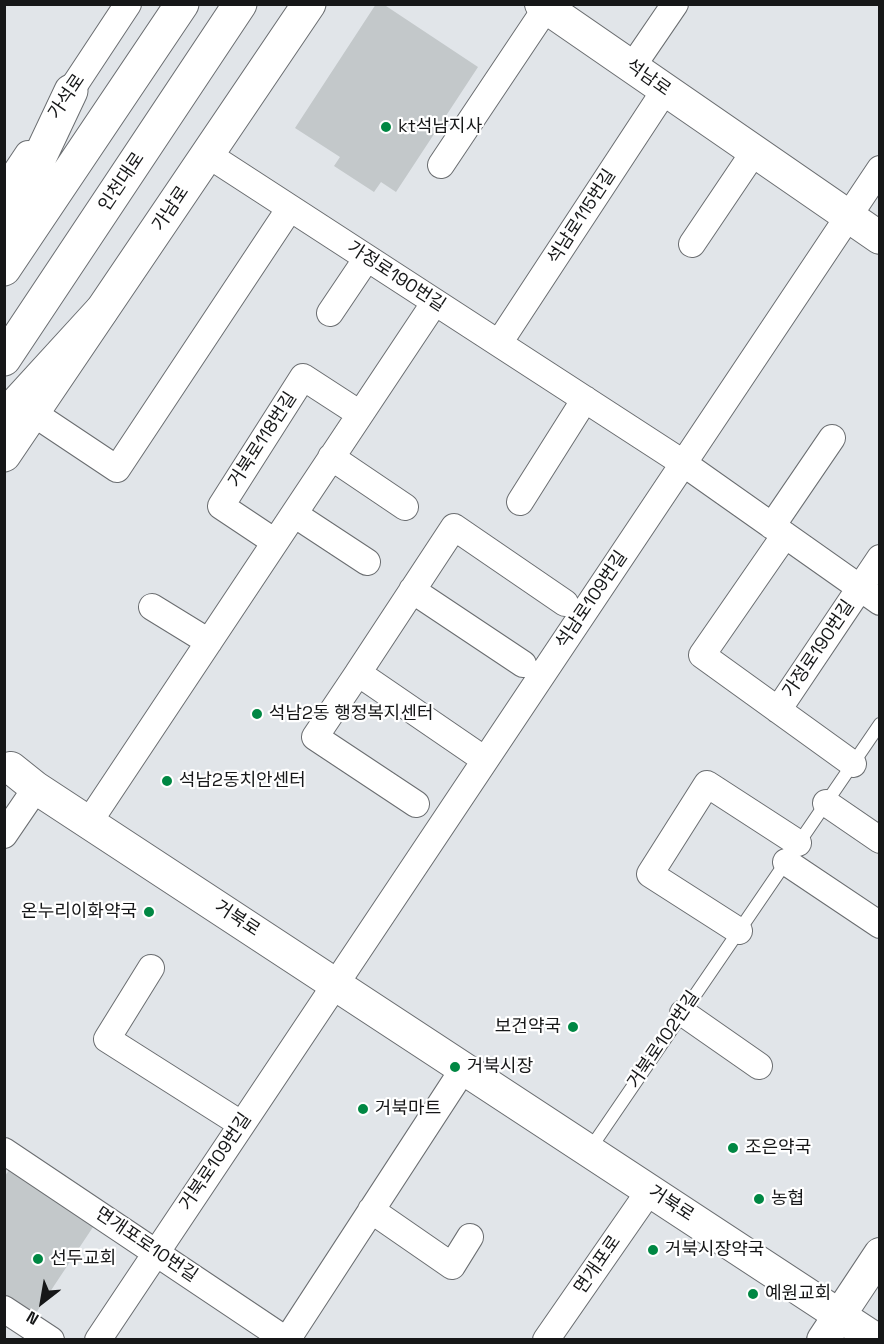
<!DOCTYPE html>
<html>
<head>
<meta charset="utf-8">
<style>
	body { margin:0 }
	#map { position:relative; width:884px; height:1344px; overflow:hidden; background:#e1e5e9; font-family:"Space Grotesk",sans-serif }
	canvas { display:block }
	.frame { position:absolute; inset:0; border:6px solid #161718; pointer-events:none }
	.north { position:absolute; left:12px; top:1272px; width:60px; height:60px; -webkit-text-stroke:4px #fff; paint-order:stroke; rotate:211deg; font-size:16px; font-weight:700; line-height:24px; text-align:center; color:#161718 }
	.north::after { content:''; display:block; margin:auto; width:21px; height:27px; background:#161718; clip-path:polygon(50% 0,100% 100%,50% 72%,0 100%) }
</style>
</head>
<body>
<div id="map">
<canvas width="884" height="1344"></canvas>
<div class="frame"></div>
<div class="north">N</div>
</div>
<script>
const ctx = document.querySelector('canvas').getContext('2d');
ctx.lineJoin = 'round';
function fillPath(path, color) { ctx.fillStyle = color; ctx.fill(path, 'evenodd'); }
const toPath = rows => new Path2D(rows.map(r => 'M' + r).join(''));
function strokePath(path, color, width, dash) { ctx.strokeStyle = color; ctx.lineWidth = width; ctx.lineCap = dash ? 'butt' : 'round'; ctx.setLineDash(dash || []); ctx.stroke(path); }
function write(font, color, halo, rows, align = 'center') {
  ctx.font = font + ' "Space Grotesk","Noto Sans KR",sans-serif'; ctx.lineWidth = 4.5; ctx.setLineDash([]); ctx.textBaseline = 'middle'; ctx.strokeStyle = halo; ctx.fillStyle = color; for (const [text, x, y, turn = 0] of rows) {
    ctx.save(); ctx.translate(x, y); ctx.rotate((+turn || 0) * Math.PI / 180); ctx.textAlign = isNaN(turn) ? turn : align; if (halo) ctx.strokeText(text, 0, 0); ctx.fillText(text, 0, 0); ctx.restore();
  }
}
const building = toPath([
	[376,4,383,4,478,67,396,192,381,182,374,192,334,166,340,157,295,128],
	[13,1165,97,1221,34,1316,4,1297,4,1177]
]);
const service = toPath([
	[798,844,880,724],
	[590,1149,788,859]
]);
const minor = toPath([
	[632,67,675,4],
	[60,107,128,4],
	[207,154,683,463,880,602],
	[441,165,546,8],
	[4,190,28,154],
	[692,244,754,152],
	[330,313,367,258],
	[499,343,665,90],
	[33,413,117,469,290,208],
	[331,457,405,507],
	[520,502,585,399],
	[294,514,367,562],
	[772,526,832,438],
	[785,535,702,655,853,764],
	[275,542,221,506,303,377,360,414],
	[412,590,523,664],
	[152,607,209,642],
	[358,673,454,527,565,603],
	[778,710,880,558],
	[826,803,880,840],
	[416,804,315,737,358,673,485,760],
	[89,822,435,302],
	[4,835,36,788],
	[786,862,880,925],
	[739,931,650,874,707,784,798,843],
	[151,968,107,1039,241,1124],
	[683,1013,759,1066],
	[4,1151,286,1340],
	[371,1210,452,1266,470,1237],
	[4,1309,51,1340],
	[98,1340,880,169],
	[287,1340,464,1068],
	[546,1340,650,1190]
]);
const tertiary = toPath([
	[541,4,880,238],
	[11,768,36,788,877,1340],
	[823,1340,880,1254]
]);
const primary = toPath([
	[4,455,309,4]
]);
const trunk = toPath([
	[4,233,71,91],
	[4,269,182,4],
	[4,359,240,4],
	[4,417,101,311]
]);
const markers = [
	[386,127,6,"#008743"],
	[257,714,6,"#008743"],
	[167,781,6,"#008743"],
	[149,912,6,"#008743"],
	[573,1027,6,"#008743"],
	[455,1067,6,"#008743"],
	[363,1109,6,"#008743"],
	[733,1148,6,"#008743"],
	[759,1199,6,"#008743"],
	[653,1250,6,"#008743"],
	[38,1259,6,"#008743"],
	[753,1294,6,"#008743"]
];
const streetNames = [
	["석남로",648,78,35],
	["가석로",67,97,-56],
	["인천대로",122,182,-56],
	["가남로",171,209,-56],
	["석남로115번길",582,217,-57],
	["가정로190번길",396,277,33],
	["거북로118번길",263,440,-57],
	["석남로109번길",592,600,-56],
	["가정로190번길",819,649,-56],
	["거북로",237,919,33],
	["거북로102번길",664,1040,-56],
	["거북로109번길",216,1162,-56],
	["거북로",671,1204,33],
	["면개포로10번길",146,1245,34],
	["면개포로",598,1265,-55]
];
const poiNames = [
	["kt석남지사",398,127],
	["석남2동 행정복지센터",269,714],
	["석남2동치안센터",179,781],
	["온누리이화약국",137,912,"right"],
	["보건약국",561,1027,"right"],
	["거북시장",467,1067],
	["거북마트",375,1109],
	["조은약국",745,1148],
	["농협",771,1199],
	["거북시장약국",665,1250],
	["선두교회",50,1259],
	["예원교회",765,1294]
];
fillPath(building, '#c3c8ca');
strokePath(service, '#6a6d70', 14);
strokePath(minor, '#6a6d70', 28);
strokePath(tertiary, '#6a6d70', 34);
strokePath(primary, '#6a6d70', 35);
strokePath(trunk, '#6a6d70', 35);
strokePath(service, '#fff', 12);
strokePath(minor, '#fff', 26);
strokePath(tertiary, '#fff', 32);
strokePath(primary, '#fff', 33);
strokePath(trunk, '#fff', 33);
for (const [x, y, r, color] of markers) { const dot = new Path2D(); dot.arc(x, y, r, 0, 2 * Math.PI); ctx.fillStyle = color; ctx.fill(dot); strokePath(dot, '#fff', 2); }
write('18px', '#161718', '#fff', streetNames);
write('18px', '#161718', '#fff', poiNames, 'left');
</script>
</body>
</html>
